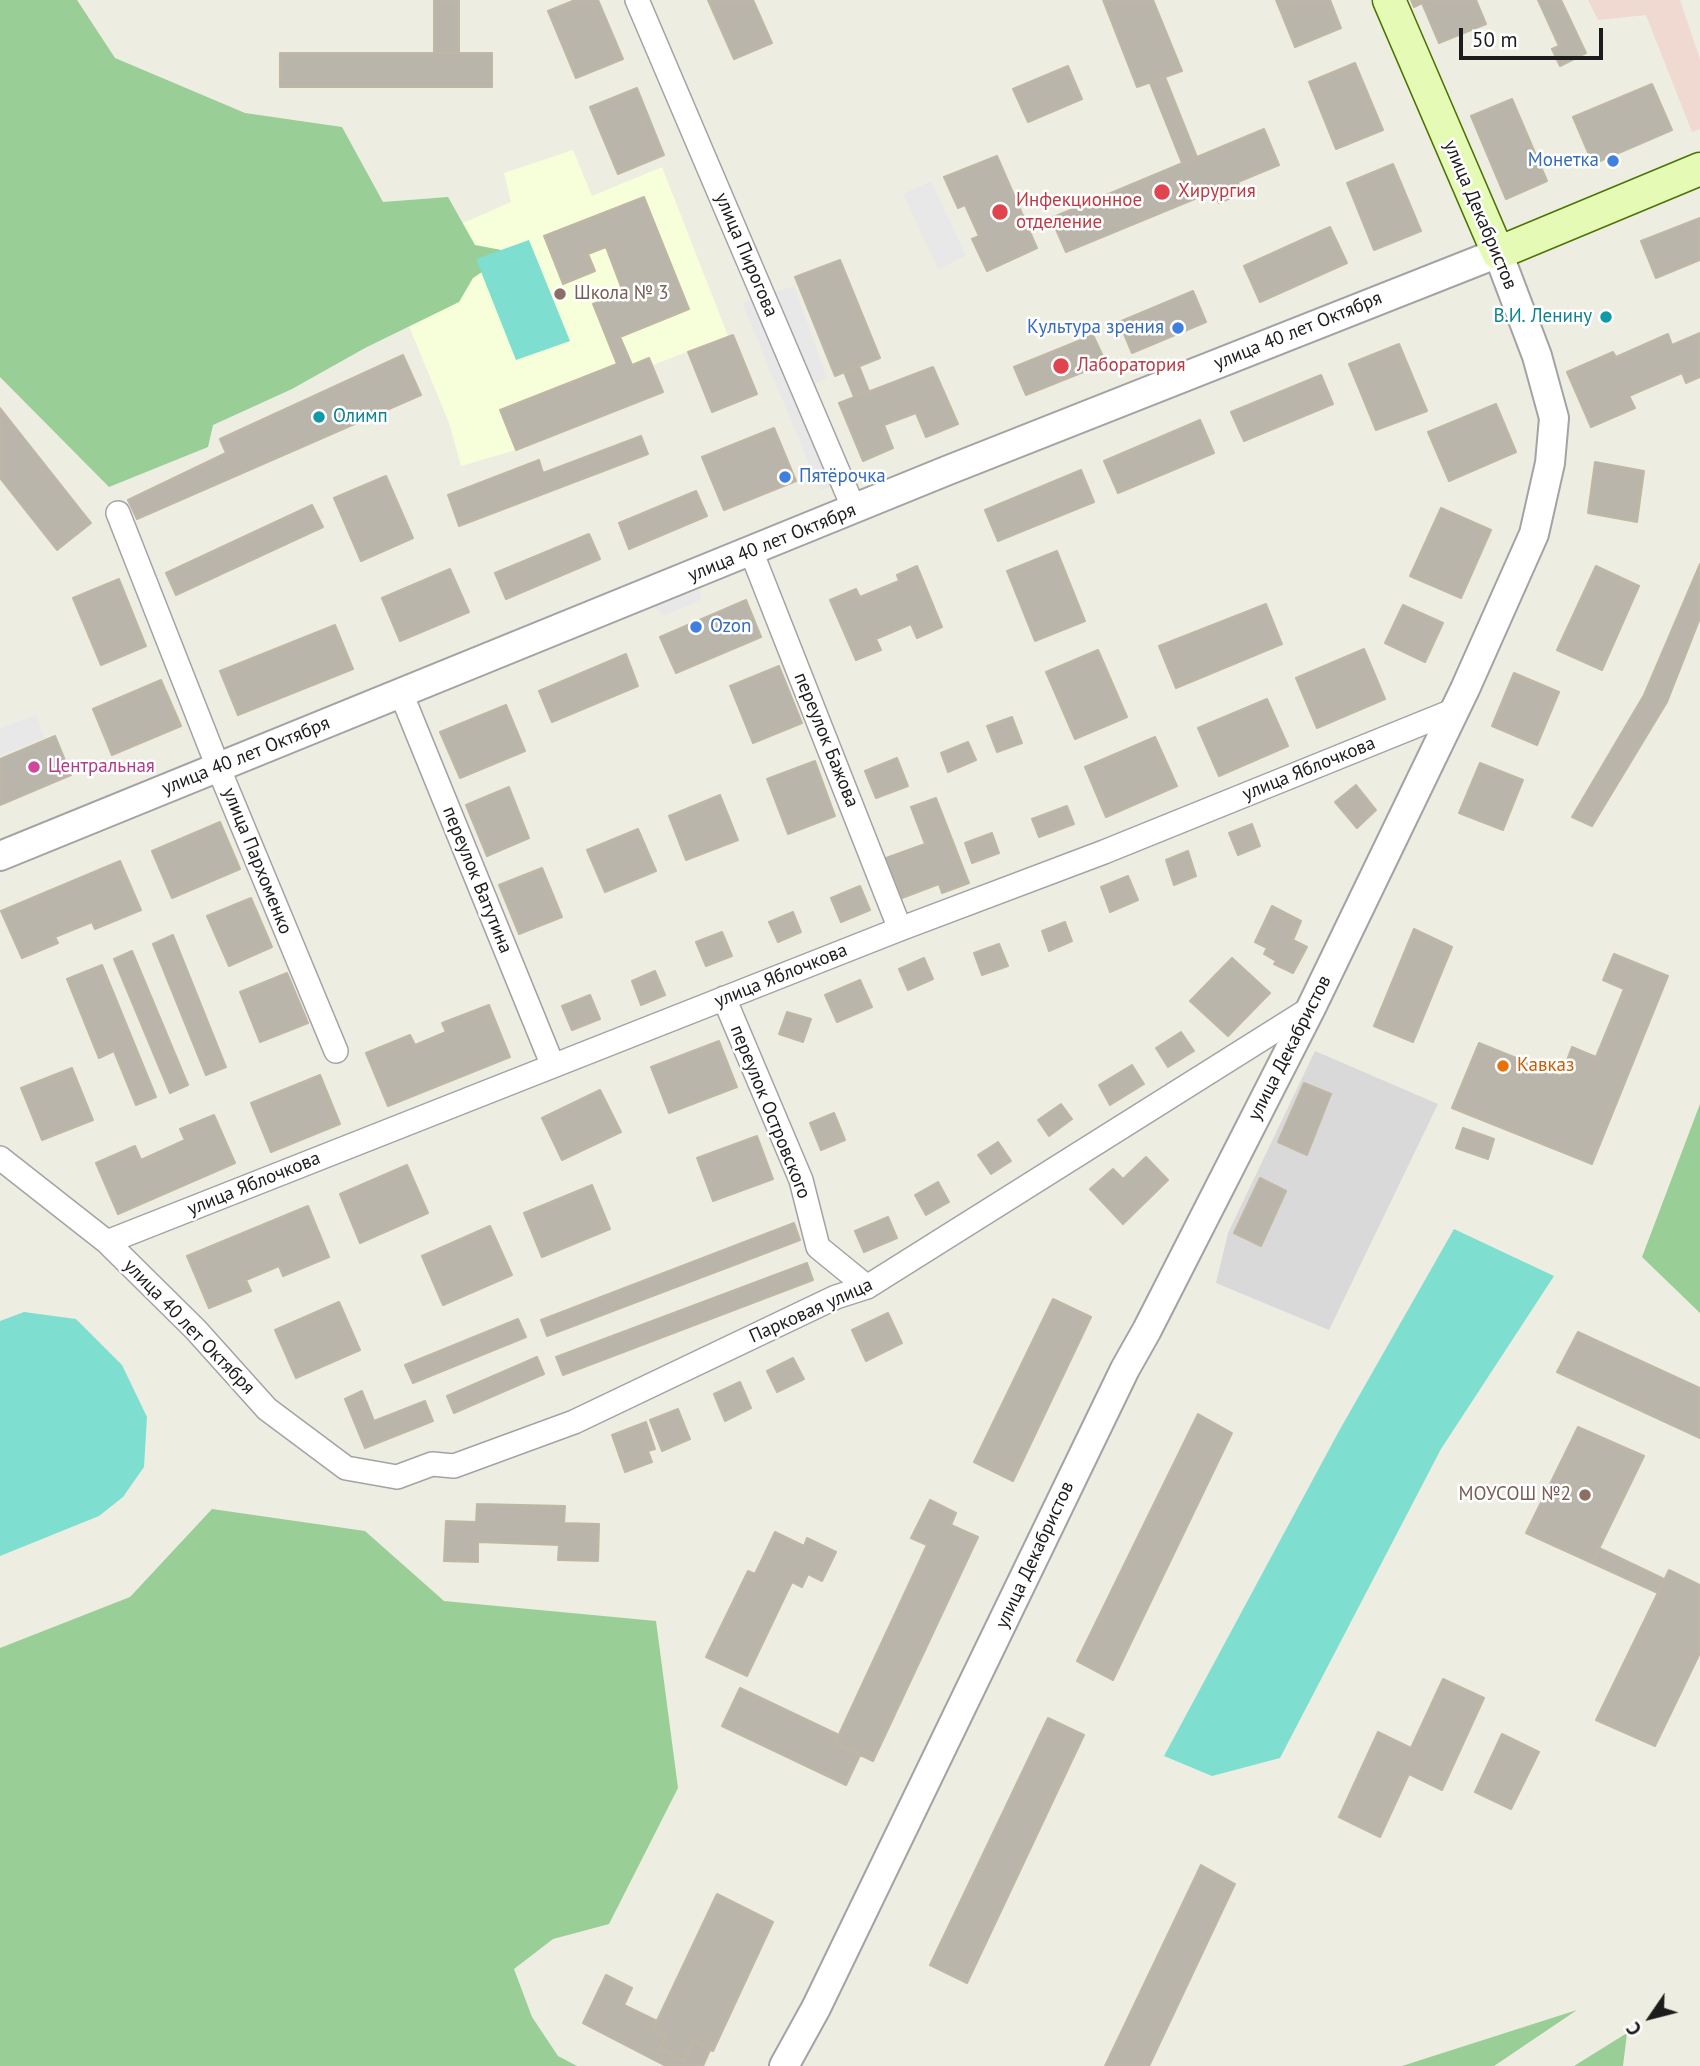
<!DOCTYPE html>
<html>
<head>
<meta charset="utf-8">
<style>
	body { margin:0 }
	#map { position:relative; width:1700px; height:2066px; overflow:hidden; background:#eeede2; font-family:"PT Sans",sans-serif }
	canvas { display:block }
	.north { position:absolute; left:1616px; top:1982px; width:70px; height:70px; -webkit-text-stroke:5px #fff; paint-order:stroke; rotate:235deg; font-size:19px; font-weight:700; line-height:28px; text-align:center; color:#1c1c1c }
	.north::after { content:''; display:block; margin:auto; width:24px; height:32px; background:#1c1c1c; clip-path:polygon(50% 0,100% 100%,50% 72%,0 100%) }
	.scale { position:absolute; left:1459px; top:28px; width:144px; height:32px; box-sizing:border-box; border:4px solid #1c1c1c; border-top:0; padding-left:9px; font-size:21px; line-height:24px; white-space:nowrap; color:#1c1c1c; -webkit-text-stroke:5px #fff; paint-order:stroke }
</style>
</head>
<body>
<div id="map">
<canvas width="1700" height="2066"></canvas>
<div class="north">С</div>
<div class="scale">50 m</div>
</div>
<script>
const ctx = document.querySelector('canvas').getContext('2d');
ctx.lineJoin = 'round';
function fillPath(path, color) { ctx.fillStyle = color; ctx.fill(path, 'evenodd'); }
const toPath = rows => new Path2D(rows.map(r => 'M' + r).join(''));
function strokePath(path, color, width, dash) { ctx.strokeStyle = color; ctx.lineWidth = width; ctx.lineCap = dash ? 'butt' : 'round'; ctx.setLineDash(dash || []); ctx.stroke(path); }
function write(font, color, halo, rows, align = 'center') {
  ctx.font = font + ' "PT Sans",sans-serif'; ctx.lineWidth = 5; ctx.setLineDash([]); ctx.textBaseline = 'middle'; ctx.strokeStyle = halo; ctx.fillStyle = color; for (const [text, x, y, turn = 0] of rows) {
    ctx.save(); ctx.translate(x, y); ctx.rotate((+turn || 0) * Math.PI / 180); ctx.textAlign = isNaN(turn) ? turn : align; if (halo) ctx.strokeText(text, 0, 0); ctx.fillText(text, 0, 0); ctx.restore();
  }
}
const residential = toPath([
	[1315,1051,1438,1104,1329,1330,1216,1283,1228,1233]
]);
const commercial = toPath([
	[1588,0,1680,0,1700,59,1700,129,1692,132,1646,15,1598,20]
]);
const education = toPath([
	[573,150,592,196,662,167,728,336,653,365,663,392,516,450,461,466,449,423,406,319,415,244,511,202,504,173]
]);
const forest = toPath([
	[0,0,77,0,115,58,245,113,342,127,383,202,448,197,475,245,512,252,473,278,459,302,365,348,292,389,213,425,208,447,109,487,0,377],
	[1700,1104,1700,1313,1642,1257],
	[212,1509,365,1531,444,1601,656,1621,678,1788,609,1924,553,1939,514,1969,532,2017,558,2056,577,2066,0,2066,0,1648,130,1597],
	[1577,2010,1494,2066,1402,2066],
	[1627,2033,1623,2066,1574,2066]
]);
const pitch = toPath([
	[529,240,570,341,516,360,476,259],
	[1454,1229,1554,1276,1441,1449,1280,1758,1212,1776,1164,1756,1339,1431],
	[24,1312,76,1319,122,1365,147,1417,144,1467,123,1497,99,1516,0,1556,0,1321]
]);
const parking = toPath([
	[931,181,966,256,938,269,903,194],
	[794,286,827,378,800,390,837,485,820,490,742,303],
	[701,589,700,600,664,616,653,607],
	[36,715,45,738,0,756,0,728]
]);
const building = toPath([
	[434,0,459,0,459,53,434,53,434,0],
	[575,0,598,0,623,59,576,78,548,11,575,0],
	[708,0,753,0,772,43,734,59,708,0],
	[1103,0,1153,0,1182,71,1137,87,1103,0],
	[1276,0,1330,0,1341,28,1295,47,1276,0],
	[1411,0,1476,0,1486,24,1439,43,1422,3,1414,7,1411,0],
	[1538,0,1561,0,1586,53,1560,66,1552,49,1559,46,1538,0],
	[280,53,492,53,492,87,280,87,280,53],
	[1355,63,1383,130,1336,149,1309,82,1355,63],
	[1068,66,1082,99,1028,122,1013,89,1068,66],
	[1165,77,1197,157,1182,163,1150,83,1165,77],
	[1652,84,1672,130,1593,164,1573,117,1652,84],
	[637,88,664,155,618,174,590,107,637,88],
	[1512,99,1547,181,1506,199,1471,116,1512,99],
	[1264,129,1279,165,1238,182,1242,193,1219,203,1214,191,1066,252,1051,218,1264,129],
	[997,156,1037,248,987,271,972,239,979,236,965,205,958,208,944,177,997,156],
	[1393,164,1421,231,1374,250,1347,183,1393,164],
	[644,197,689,309,620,337,632,365,649,358,663,392,516,450,500,410,617,364,593,304,623,292,606,247,588,254,595,271,563,284,544,236,644,197],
	[1700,218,1700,260,1656,278,1641,241,1700,218],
	[1330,227,1347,263,1260,302,1244,266,1330,227],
	[840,260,880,358,835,376,795,277,840,260],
	[1193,291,1206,322,1132,353,1119,322,1193,291],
	[1700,333,1700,377,1686,383,1682,373,1629,396,1635,408,1591,427,1567,372,1613,352,1616,357,1668,334,1672,345,1700,333],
	[733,335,757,394,712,412,688,352,733,335],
	[1093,335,1106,363,1026,395,1014,367,1093,335],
	[1399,344,1427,411,1376,430,1349,364,1399,344],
	[403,355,421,395,137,519,128,500,226,453,220,439,403,355],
	[859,366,869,391,854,397,844,372,859,366],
	[933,367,958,424,926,437,916,413,884,425,893,448,863,461,839,403,933,367],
	[1321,375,1333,404,1244,441,1231,412,1321,375],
	[1496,404,1516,452,1449,481,1428,432,1496,404],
	[0,408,91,523,57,550,0,478,0,408],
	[1200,420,1214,453,1118,493,1104,461,1200,420],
	[774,428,796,481,724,510,702,457,774,428],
	[641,436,648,454,459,526,448,495,539,460,543,473,641,436],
	[1595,462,1644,471,1637,522,1588,513,1595,462],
	[1081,470,1094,502,998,541,985,510,1081,470],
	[386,476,413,538,361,561,334,498,386,476],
	[696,491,707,516,629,549,619,523,696,491],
	[312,505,323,527,176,595,166,573,312,505],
	[1441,508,1491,530,1461,598,1410,576,1441,508],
	[589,534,600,559,506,599,495,573,589,534],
	[1057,551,1085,621,1035,641,1007,571,1057,551],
	[1700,564,1700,618,1667,702,1592,826,1572,817,1644,695,1700,564],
	[917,566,942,627,917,638,911,624,876,639,881,650,856,660,830,600,856,589,860,597,899,581,897,575,917,566],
	[1596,566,1639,586,1602,670,1557,650,1596,566],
	[450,569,469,612,400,641,382,598,450,569],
	[119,579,146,646,101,665,73,598,119,579],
	[746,600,761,637,676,673,660,637,746,600],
	[1266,604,1282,644,1176,688,1159,646,1266,604],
	[1403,605,1443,623,1425,662,1385,643,1403,605],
	[335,625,353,669,238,715,220,671,335,625],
	[1364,649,1385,699,1317,728,1296,678,1364,649],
	[1098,650,1127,717,1075,739,1046,672,1098,650],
	[626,654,638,686,552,722,539,691,626,654],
	[779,666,802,723,753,743,730,686,779,666],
	[1514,673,1559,692,1537,745,1492,726,1514,673],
	[161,680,181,726,112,755,93,709,161,680],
	[1267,699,1288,746,1219,776,1198,728,1267,699],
	[506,705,525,751,460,778,440,732,506,705],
	[1012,717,1022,743,997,752,987,726,1012,717],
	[55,736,71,775,0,805,0,759,55,736],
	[1155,737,1177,786,1106,817,1085,767,1155,737],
	[968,742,976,760,948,772,941,753,968,742],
	[897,758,908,786,876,798,865,771,897,758],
	[815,761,835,816,788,834,767,779,815,761],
	[1480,763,1523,780,1503,830,1459,813,1480,763],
	[1356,785,1376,810,1357,828,1335,802,1356,785],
	[509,787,529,838,487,856,466,805,509,787],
	[720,795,738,840,686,860,669,816,720,795],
	[936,798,969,883,942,893,939,884,902,898,886,858,925,844,911,807,936,798],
	[1067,806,1074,824,1039,837,1032,819,1067,806],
	[220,822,240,869,172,898,152,851,220,822],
	[1252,824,1260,846,1238,855,1229,833,1252,824],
	[638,829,656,871,605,892,587,850,638,829],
	[992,833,999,853,972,863,965,843,992,833],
	[1188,851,1196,876,1174,885,1166,860,1188,851],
	[120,861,141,910,95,929,92,922,55,937,58,943,22,958,1,911,120,861],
	[542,868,562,917,519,934,499,885,542,868],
	[1128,876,1138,900,1110,912,1101,887,1128,876],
	[860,886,870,910,841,922,831,898,860,886],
	[251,898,272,947,229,966,207,916,251,898],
	[1272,906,1301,921,1293,940,1307,947,1293,973,1274,964,1276,961,1264,954,1267,948,1255,942,1272,906],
	[793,912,801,932,778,942,769,922,793,912],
	[1065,922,1072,941,1049,951,1042,931,1065,922],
	[1414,929,1452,947,1413,1042,1374,1026,1414,929],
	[722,932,732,956,706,966,696,942,722,932],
	[173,935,226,1067,206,1075,153,944,173,935],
	[999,944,1008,966,982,975,974,953,999,944],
	[132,951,188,1085,170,1093,114,959,132,951],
	[1614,954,1668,976,1592,1164,1452,1108,1479,1043,1561,1076,1572,1047,1596,1057,1624,989,1603,980,1614,954],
	[924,958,933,979,908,990,899,969,924,958],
	[1232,958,1270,993,1228,1036,1190,1001,1232,958],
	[102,965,156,1097,136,1105,114,1051,99,1058,67,979,102,965],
	[655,971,665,995,641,1005,632,981,655,971],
	[287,973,308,1023,260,1042,240,992,287,973],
	[860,980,872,1007,837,1022,825,995,860,980],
	[590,995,600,1019,572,1030,562,1006,590,995],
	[489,1005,510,1057,388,1106,366,1053,410,1035,415,1045,446,1032,442,1023,489,1005],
	[787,1012,811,1019,803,1042,779,1034,787,1012],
	[1181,1032,1194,1051,1168,1067,1156,1048,1181,1032],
	[719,1041,737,1087,669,1113,651,1067,719,1041],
	[1132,1065,1144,1084,1110,1105,1099,1085,1132,1065],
	[72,1068,93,1120,42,1140,21,1088,72,1068],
	[320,1075,340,1124,271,1152,251,1103,320,1075],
	[1304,1083,1331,1094,1307,1155,1278,1142,1304,1083],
	[600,1090,621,1132,562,1160,542,1118,600,1090],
	[1061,1104,1072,1119,1049,1136,1038,1120,1061,1104],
	[834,1113,845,1140,821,1150,810,1123,834,1113],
	[214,1115,235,1163,118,1214,96,1163,135,1146,141,1160,185,1140,180,1129,214,1115],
	[1463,1128,1494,1139,1488,1159,1456,1148,1463,1128],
	[757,1136,773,1179,713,1201,697,1158,757,1136],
	[998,1142,1011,1161,991,1174,978,1155,998,1142],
	[1146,1157,1168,1180,1123,1224,1090,1189,1113,1169,1123,1179,1146,1157],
	[407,1165,428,1213,360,1243,340,1194,407,1165],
	[1260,1178,1286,1191,1261,1246,1234,1233,1260,1178],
	[938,1182,949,1202,926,1215,915,1195,938,1182],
	[592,1185,610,1229,542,1257,524,1213,592,1185],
	[308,1206,329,1257,283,1276,279,1266,246,1280,251,1291,209,1308,187,1256,308,1206],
	[888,1217,897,1238,864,1252,855,1231,888,1217],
	[794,1223,800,1240,547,1336,541,1320,794,1223],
	[490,1226,512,1275,443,1305,422,1256,490,1226],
	[807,1263,813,1280,563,1375,556,1357,807,1263],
	[1053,1299,1091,1317,1013,1481,974,1462,1053,1299],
	[339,1302,360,1350,296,1378,275,1330,339,1302],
	[888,1313,902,1343,866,1361,852,1330,888,1313],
	[518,1319,526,1337,413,1383,405,1365,518,1319],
	[1578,1332,1700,1388,1700,1438,1557,1372,1578,1332],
	[537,1357,544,1374,454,1413,447,1396,537,1357],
	[793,1358,804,1379,777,1392,767,1371,793,1358],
	[740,1382,751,1408,725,1421,714,1394,740,1382],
	[362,1391,374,1421,425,1401,433,1421,365,1448,345,1399,362,1391],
	[678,1409,690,1439,662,1451,650,1420,678,1409],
	[1198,1414,1232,1433,1113,1680,1077,1661,1198,1414],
	[646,1422,655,1449,648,1451,652,1462,625,1472,612,1435,646,1422],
	[1578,1427,1644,1456,1592,1563,1526,1533,1578,1427],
	[930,1500,956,1513,951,1525,978,1537,873,1761,835,1743,927,1545,911,1538,930,1500],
	[477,1504,565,1506,564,1523,599,1524,598,1561,558,1560,559,1545,478,1542,478,1562,444,1561,446,1521,476,1522,477,1504],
	[775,1532,804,1546,807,1538,836,1552,822,1581,808,1574,802,1587,792,1582,747,1676,706,1657,748,1571,755,1574,775,1532],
	[1599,1548,1664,1579,1658,1593,1592,1563,1599,1548],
	[1669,1570,1700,1585,1700,1653,1655,1746,1596,1720,1669,1570],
	[1443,1679,1484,1698,1442,1790,1409,1774,1380,1837,1339,1817,1378,1732,1411,1748,1443,1679],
	[740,1688,839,1735,835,1743,860,1755,846,1785,722,1726,740,1688],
	[1048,1718,1084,1735,967,1983,930,1965,1048,1718],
	[1502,1734,1539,1752,1511,1809,1475,1792,1502,1734],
	[1201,1865,1235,1884,1149,2066,1105,2066,1201,1865],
	[717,1894,773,1922,713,2051,693,2041,684,2061,660,2048,666,2036,653,2029,717,1894],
	[606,1975,632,1988,624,2005,657,2021,653,2029,666,2036,660,2048,684,2061,693,2041,710,2050,703,2066,666,2066,583,2023,606,1975]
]);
const minor = toPath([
	[637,0,854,509],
	[118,513,218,767,336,1051],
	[751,551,900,929],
	[401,693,553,1066],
	[724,998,801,1180,818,1247,867,1287],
	[0,1158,107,1242,196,1330,267,1409,346,1468,397,1477,432,1464,454,1466,574,1422,836,1297,867,1287,1311,1008],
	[107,1242,900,929,1104,852,1455,710]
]);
const tertiary = toPath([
	[0,856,946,471,1498,253,1537,356,1554,418,1550,463,1534,534,1465,689,1311,1008,1147,1330,1125,1369,816,2008,784,2066]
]);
const secondary = toPath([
	[1389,0,1498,253,1700,169]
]);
const markers = [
	[1613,161,7,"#3f7fe0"],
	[1162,192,9,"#e0444e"],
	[1000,212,9,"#e0444e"],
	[560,294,7,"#8d6e63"],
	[1606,317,7,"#0f9aa8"],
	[1178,328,7,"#3f7fe0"],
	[1061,366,9,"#e0444e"],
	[319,417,7,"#0f9aa8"],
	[785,477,7,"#3f7fe0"],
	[696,627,7,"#3f7fe0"],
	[34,767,7,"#d1479c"],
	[1503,1066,7,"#e8710a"],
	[1585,1495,7,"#8d6e63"]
];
const shopNames = [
	["Монетка",1599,161],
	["Культура зрения",1164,328],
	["Пятёрочка",799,477,"left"],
	["Ozon",710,627,"left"]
];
const healthNames = [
	["Хирургия",1178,192],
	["Инфекционное",1016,201],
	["отделение",1016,223],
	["Лаборатория",1077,366]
];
const streetNames = [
	["улица Декабристов",1480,215,67],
	["улица Пирогова",746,255,67],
	["улица 40 лет Октября",1298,331,-22],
	["улица 40 лет Октября",772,543,-22],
	["переулок Бажова",826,740,68],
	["улица 40 лет Октября",246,756,-22],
	["улица Яблочкова",1309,769,-22],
	["улица Пархоменко",257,861,68],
	["переулок Ватутина",477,880,68],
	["улица Яблочкова",781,976,-22],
	["улица Декабристов",1290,1048,-63],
	["переулок Островского",770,1112,68],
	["улица Яблочкова",254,1184,-22],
	["Парковая улица",811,1311,-24],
	["улица 40 лет Октября",189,1327,46],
	["улица Декабристов",1035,1555,-65]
];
const educationNames = [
	["Школа № 3",574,294],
	["МОУСОШ №2",1571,1495,"right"]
];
const cultureNames = [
	["В.И. Ленину",1592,317],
	["Олимп",333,417,"left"]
];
const hotelNames = [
	["Центральная",48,767]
];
const foodNames = [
	["Кавказ",1517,1066]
];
fillPath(residential, '#dad9d9');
fillPath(commercial, '#efd9d0');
fillPath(education, '#f6ffd9');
fillPath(forest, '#99ce96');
fillPath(pitch, '#7eded0');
fillPath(parking, '#e8e8e8');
fillPath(building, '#bab5ab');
strokePath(building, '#bfb7a4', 2);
strokePath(minor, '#a3a3a3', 26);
strokePath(tertiary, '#a3a3a3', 32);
strokePath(secondary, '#4c7304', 35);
strokePath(minor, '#fff', 23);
strokePath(tertiary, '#fff', 28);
strokePath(secondary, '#e5fab4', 32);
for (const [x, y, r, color] of markers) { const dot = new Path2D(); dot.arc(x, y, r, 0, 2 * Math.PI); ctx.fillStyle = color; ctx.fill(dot); strokePath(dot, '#fff', 2.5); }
write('19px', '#366cbe', '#fff', shopNames, 'right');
write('19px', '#be3a42', '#fff', healthNames, 'left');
write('19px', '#1c1c1c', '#fff', streetNames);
write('19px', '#785e54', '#fff', educationNames, 'left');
write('19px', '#0d838f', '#fff', cultureNames, 'right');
write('19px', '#b23c85', '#fff', hotelNames, 'left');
write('19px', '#c56008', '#fff', foodNames, 'left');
</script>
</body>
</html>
